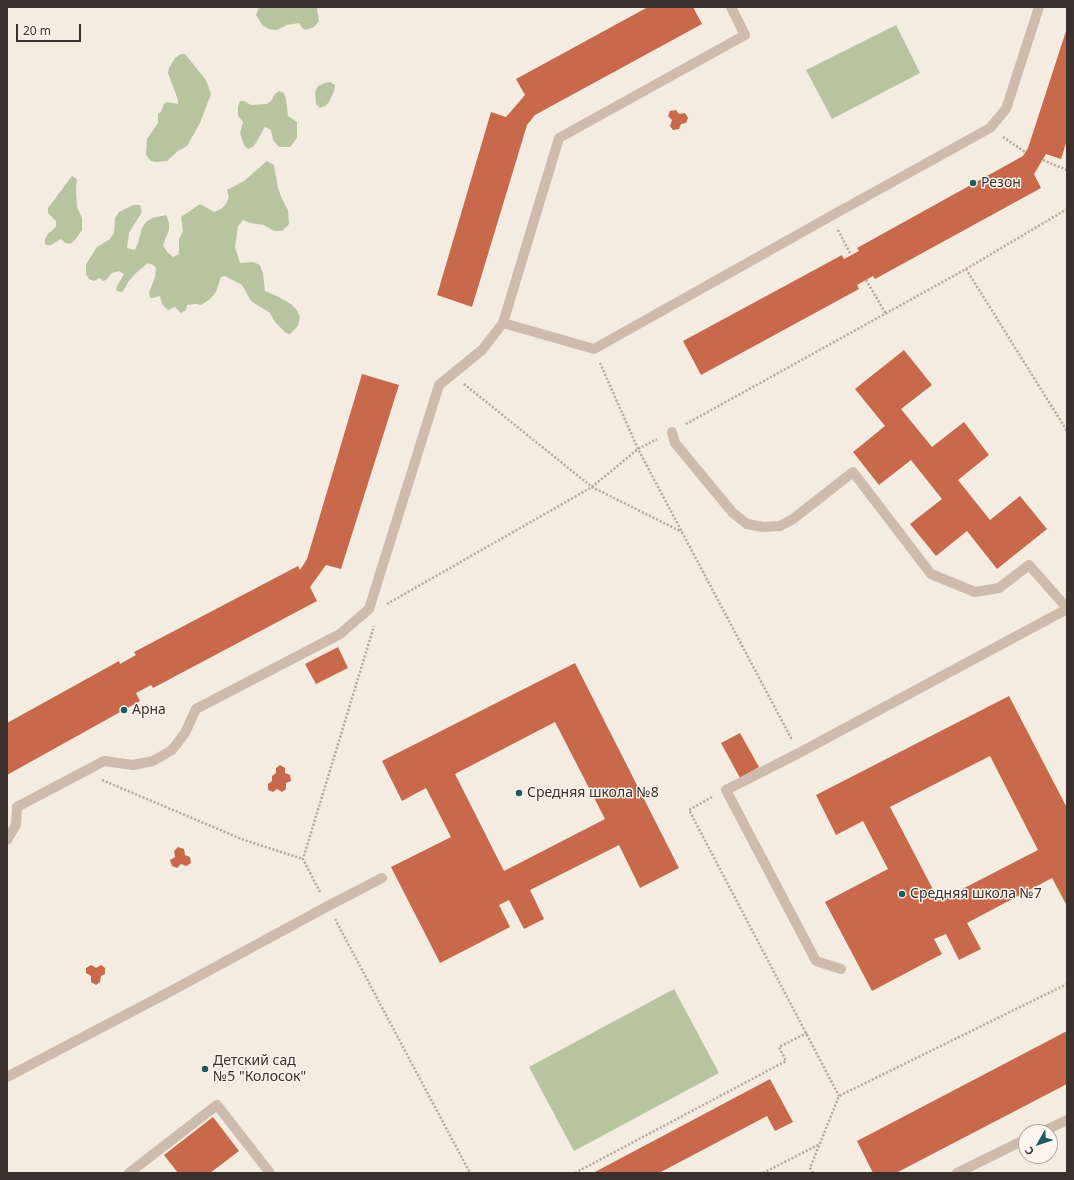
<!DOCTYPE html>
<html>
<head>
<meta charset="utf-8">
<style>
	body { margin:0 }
	#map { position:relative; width:1074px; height:1180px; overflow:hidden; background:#f4ebe1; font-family:"Noto Sans",sans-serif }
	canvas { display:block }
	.frame { position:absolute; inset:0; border:8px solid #3b302b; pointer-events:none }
	.north { position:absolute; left:1018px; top:1124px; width:40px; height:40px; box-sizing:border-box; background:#fbf5ee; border:1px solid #aea6a0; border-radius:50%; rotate:231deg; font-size:11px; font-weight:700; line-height:16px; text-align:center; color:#3b302b }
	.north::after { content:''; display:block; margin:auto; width:14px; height:18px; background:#1f5a5e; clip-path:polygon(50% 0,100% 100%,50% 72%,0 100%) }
	.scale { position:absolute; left:16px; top:24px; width:65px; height:18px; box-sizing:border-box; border:2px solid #3b302b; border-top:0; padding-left:5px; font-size:12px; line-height:14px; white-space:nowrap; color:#3b302b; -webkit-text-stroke:3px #fbf5ee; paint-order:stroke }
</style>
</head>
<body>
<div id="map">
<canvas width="1074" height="1180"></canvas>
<div class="frame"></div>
<div class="north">С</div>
<div class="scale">20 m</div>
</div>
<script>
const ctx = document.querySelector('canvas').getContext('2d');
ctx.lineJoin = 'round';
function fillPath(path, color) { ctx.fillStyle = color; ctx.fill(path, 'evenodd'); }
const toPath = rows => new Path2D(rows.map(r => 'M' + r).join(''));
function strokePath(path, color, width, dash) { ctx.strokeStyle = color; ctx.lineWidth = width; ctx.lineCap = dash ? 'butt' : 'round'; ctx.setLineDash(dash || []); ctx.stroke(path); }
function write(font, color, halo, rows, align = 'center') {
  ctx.font = font + ' "Noto Sans",sans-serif'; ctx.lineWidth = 3; ctx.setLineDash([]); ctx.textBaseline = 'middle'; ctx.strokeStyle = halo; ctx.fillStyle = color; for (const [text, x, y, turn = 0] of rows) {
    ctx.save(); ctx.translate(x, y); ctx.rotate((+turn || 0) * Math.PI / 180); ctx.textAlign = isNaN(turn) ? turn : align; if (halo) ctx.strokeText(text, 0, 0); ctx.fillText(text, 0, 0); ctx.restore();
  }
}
const green = toPath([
	[259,7,320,7,317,9,319,21,314,27,306,30,303,29,299,23,287,25,277,30,269,29,263,26,256,15],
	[896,25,920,73,832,119,806,70],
	[181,54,185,54,206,80,211,94,200,123,187,146,178,151,167,161,156,162,151,161,146,155,147,139,158,123,158,114,161,112,164,104,167,102,178,104,178,100,168,73,169,68,175,58],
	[330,82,335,85,334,91,329,102,325,106,320,108,316,104,315,92,318,86,325,83],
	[279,91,284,93,286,99,288,116,297,122,297,138,290,147,279,147,273,140,271,130,265,127,254,146,248,149,244,145,240,133,243,122,238,116,238,107,240,101,244,101,251,105,267,104,272,100,274,95],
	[267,161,274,165,278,188,282,199,288,210,289,224,282,231,274,231,264,225,250,223,243,220,238,226,235,247,240,263,253,262,260,265,263,274,265,291,279,297,291,304,297,310,300,317,298,326,290,334,286,333,275,322,270,313,251,301,242,285,225,276,221,277,216,292,210,299,201,305,196,304,187,305,186,310,181,313,175,307,168,310,162,304,160,296,153,298,150,298,149,293,155,277,156,268,153,265,148,263,137,272,128,282,125,288,122,292,117,291,116,288,124,274,119,271,112,273,106,280,103,281,100,278,94,281,89,279,86,274,86,264,97,247,110,239,114,233,115,218,119,212,133,205,140,205,142,212,129,233,127,248,135,250,138,243,142,228,146,222,152,218,166,215,169,222,169,230,163,245,167,252,173,257,179,254,179,239,183,232,181,217,200,204,214,212,221,209,226,204,229,197,227,190,244,181],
	[72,176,77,179,76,188,77,207,82,218,82,230,75,240,70,244,65,243,61,239,51,245,45,245,45,239,48,234,56,227,56,221,48,213,48,208],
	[674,989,719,1073,574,1151,529,1067]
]);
const building = toPath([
	[648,7,693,7,702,24,535,115,527,125,472,307,437,295,491,112,506,117,525,95,516,79],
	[1067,28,1067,140,1061,159,1046,154,1034,174,1041,188,875,279,873,276,857,285,859,289,701,375,683,341,842,255,844,259,859,251,857,248,1023,156,1028,148],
	[676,110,679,114,685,113,688,118,686,123,681,124,679,129,673,130,670,126,672,120,668,116,670,111],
	[904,350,932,385,901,409,932,447,964,422,989,455,958,480,990,520,1020,496,1047,529,997,569,967,531,936,556,910,524,942,499,911,460,879,485,853,452,885,426,855,389],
	[362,374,399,385,341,569,326,565,310,587,317,601,153,688,151,685,136,693,140,701,7,775,7,723,119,661,120,664,136,655,134,652,298,566,300,570,307,559],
	[338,647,348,668,316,684,305,664],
	[575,663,679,868,640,888,619,845,530,890,544,919,524,929,509,900,499,905,510,927,440,963,391,867,451,837,426,788,402,801,382,761],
	[555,722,605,819,504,871,455,774],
	[1009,696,1067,808,1067,906,1052,878,967,923,981,949,959,960,946,934,934,939,942,954,872,991,825,902,888,869,863,821,836,835,816,795],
	[990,756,1038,850,939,901,890,807],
	[740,733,759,767,740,778,721,743],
	[280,765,285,768,285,773,290,775,291,781,286,783,286,789,282,792,277,789,273,792,268,790,268,784,272,781,272,776,276,773,276,768],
	[178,847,184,849,185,855,190,857,191,863,186,866,181,864,177,868,172,866,170,860,175,857,174,851],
	[91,965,96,968,101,965,105,968,105,974,101,976,100,982,96,985,91,982,91,976,86,973,86,968],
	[1067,1031,1067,1084,896,1173,873,1173,857,1141],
	[770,1079,793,1122,775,1131,767,1116,659,1173,593,1173],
	[213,1117,239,1151,210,1173,178,1173,164,1155]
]);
const path = toPath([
	[1003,137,1025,152],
	[1043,160,1067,170],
	[838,230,851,255],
	[966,269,1067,431],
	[866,280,886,314],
	[600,363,638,449,792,740],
	[464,384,592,487,682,532],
	[686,424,966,269,1067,209],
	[387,604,592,487,638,449,657,439],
	[102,780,244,840,303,859],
	[712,797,689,810,839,1096],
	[320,892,303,859,374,626],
	[335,919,470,1173],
	[575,1173,786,1061,779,1047,807,1033],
	[763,1173,820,1144],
	[813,1173,810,1168,839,1096,1067,984]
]);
const minor = toPath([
	[503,323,594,349,831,216,990,128,1006,109,1039,7],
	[672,432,675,443,733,513,747,524,763,527,780,526,793,519,853,472,931,574,975,592,999,588,1029,565,1067,608],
	[7,840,16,825,17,807,104,761,133,765,153,761,172,750,185,733,196,709,340,634,369,609,439,385,482,350,503,323,559,138,745,35,731,7],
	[841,969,816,961,726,790,799,753,1067,609],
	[7,1077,173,990,328,906,382,878],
	[1042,1132,1067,1120],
	[129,1173,217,1105,270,1173],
	[957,1173,1026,1139]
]);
const markers = [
	[973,183,4,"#1f5a5e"],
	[124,710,4,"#1f5a5e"],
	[519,793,4,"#1f5a5e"],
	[902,894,4,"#1f5a5e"],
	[205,1069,4,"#1f5a5e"]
];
const poiNames = [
	["Резон",981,183],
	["Арна",132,710],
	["Средняя школа №8",527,793],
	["Средняя школа №7",910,894],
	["Детский сад",213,1061],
	["№5 \"Колосок\"",213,1077]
];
fillPath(green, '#b8c4a0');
fillPath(building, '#c8694b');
strokePath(path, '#b9a596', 2.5, [2, 2]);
strokePath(minor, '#cdbbac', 10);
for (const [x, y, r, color] of markers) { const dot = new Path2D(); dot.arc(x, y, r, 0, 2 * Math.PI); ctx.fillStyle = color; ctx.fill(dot); strokePath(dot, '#fbf5ee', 1.5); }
write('14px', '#3b302b', '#fbf5ee', poiNames, 'left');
</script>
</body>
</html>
